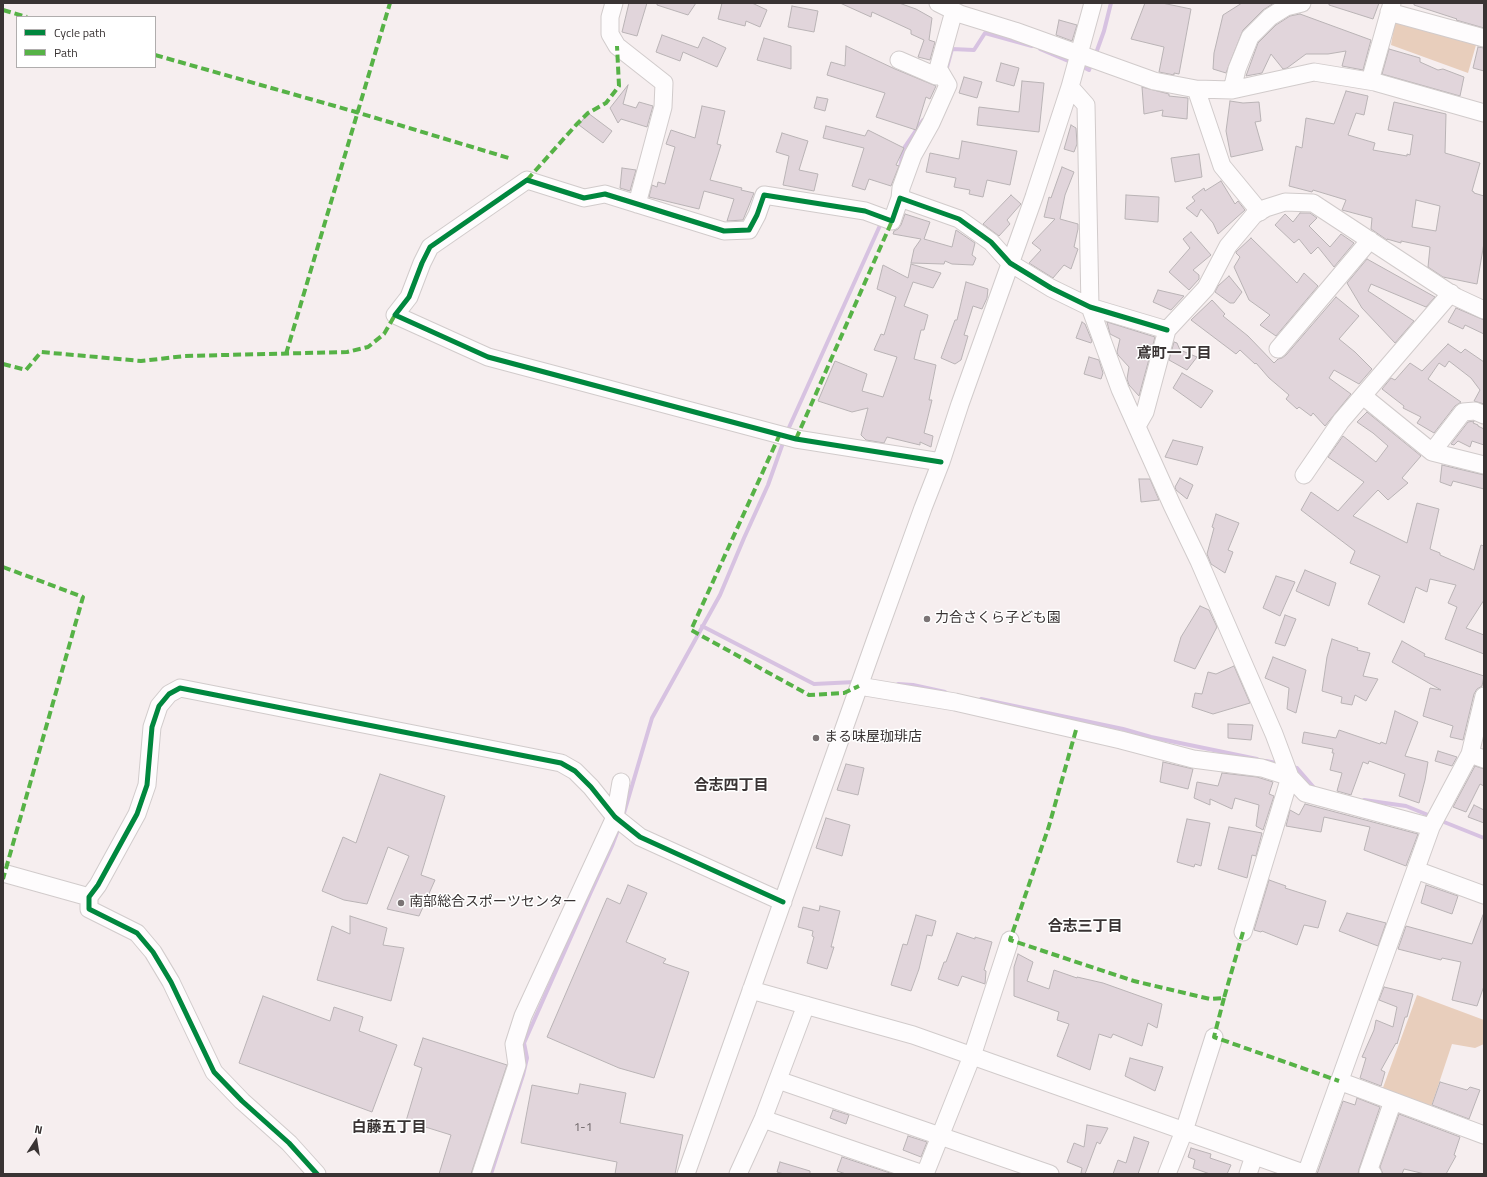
<!DOCTYPE html>
<html>
<head>
<meta charset="utf-8">
<style>
	body { margin:0 }
	#map { position:relative; width:1487px; height:1177px; overflow:hidden; background:#f6eeef; font-family:"Titillium Web",sans-serif }
	canvas { display:block }
	.frame { position:absolute; inset:0; border:4px solid #393333; pointer-events:none }
	.legend { position:absolute; left:16px; top:16px; width:140px; height:52px; box-sizing:border-box; background:#fff; border:1px solid #b0adad; margin:0; padding:5px 7px; list-style:none; font-size:12px; color:#393333 }
	.legend li { display:flex; align-items:center; gap:8px; height:20px }
	.legend b { width:20px; border:1px solid #b0adad }
	.north { position:absolute; left:16px; top:1121px; width:40px; height:40px; -webkit-text-stroke:3px #fff; paint-order:stroke; rotate:12deg; font-size:11px; font-weight:700; line-height:16px; text-align:center; color:#393333 }
	.north::after { content:''; display:block; margin:auto; width:14px; height:18px; background:#393333; clip-path:polygon(50% 0,100% 100%,50% 72%,0 100%) }
</style>
</head>
<body>
<div id="map">
<canvas width="1487" height="1177"></canvas>
<div class="frame"></div>
<ul class="legend">
<li><b style="height:5px;background:#00873e"></b>Cycle path</li>
<li><b style="height:5px;background:#56b246"></b>Path</li>
</ul>
<div class="north">N</div>
</div>
<script>
const ctx = document.querySelector('canvas').getContext('2d');
ctx.lineJoin = 'round';
function fillPath(path, color) { ctx.fillStyle = color; ctx.fill(path, 'evenodd'); }
const toPath = rows => new Path2D(rows.map(r => 'M' + r).join(''));
function strokePath(path, color, width, dash) { ctx.strokeStyle = color; ctx.lineWidth = width; ctx.lineCap = dash ? 'butt' : 'round'; ctx.setLineDash(dash || []); ctx.stroke(path); }
function write(font, color, halo, rows, align = 'center') {
  ctx.font = font + ' "Titillium Web","Noto Sans JP",sans-serif'; ctx.lineWidth = 3; ctx.setLineDash([]); ctx.textBaseline = 'middle'; ctx.strokeStyle = halo; ctx.fillStyle = color; for (const [text, x, y, turn = 0] of rows) {
    ctx.save(); ctx.translate(x, y); ctx.rotate((+turn || 0) * Math.PI / 180); ctx.textAlign = isNaN(turn) ? turn : align; if (halo) ctx.strokeText(text, 0, 0); ctx.fillText(text, 0, 0); ctx.restore();
  }
}
const green = toPath([
	[1395,21,1476,45,1468,73,1391,45],
	[1417,995,1484,1020,1484,1044,1475,1048,1452,1044,1430,1110,1381,1093]
]);
const stream = toPath([
	[1040,49,1073,63],
	[1095,56,1104,31,1111,3],
	[1081,66,1089,70,1092,62],
	[946,71,952,49,974,50,985,33,1032,46],
	[900,167,904,148,923,120],
	[787,432,882,221],
	[702,626,814,684,855,682],
	[898,684,913,685,945,692],
	[981,699,1123,729,1151,737,1257,759],
	[1266,761,1281,764],
	[1291,767,1297,768,1316,790],
	[1364,800,1406,806,1433,817],
	[624,813,652,718,720,595,744,538,768,485,784,440],
	[1439,820,1484,838],
	[491,1174,523,1075,527,1058,524,1043,590,894,612,846,618,830]
]);
const building = toPath([
	[629,3,647,3,637,36,622,32,629,3],
	[657,3,696,3,688,15,657,5,657,3],
	[722,3,752,3,767,10,760,27,746,21,745,26,718,19,722,3],
	[840,3,899,3,916,9,932,18,929,40,935,42,930,60,918,57,924,40,911,34,911,30,872,12,871,17,840,3],
	[1145,3,1162,3,1191,9,1179,74,1174,73,1174,75,1159,72,1164,47,1131,39,1145,3],
	[1242,3,1274,3,1263,10,1243,30,1226,73,1213,69,1214,53,1223,15,1242,3],
	[1329,3,1379,3,1373,19,1329,5,1329,3],
	[1414,3,1484,3,1484,28,1456,20,1457,19,1414,5,1414,3],
	[792,6,818,11,814,32,788,27,792,6],
	[1300,14,1371,40,1363,70,1342,66,1346,51,1328,54,1306,54,1287,68,1283,69,1271,54,1262,73,1246,76,1258,43,1276,25,1290,16,1300,14],
	[1059,20,1077,25,1072,41,1056,35,1059,20],
	[662,35,698,48,703,37,726,48,717,67,683,52,680,61,656,52,662,35],
	[764,38,791,46,791,69,757,60,764,38],
	[846,46,895,69,936,86,930,99,926,97,916,130,876,117,885,93,827,75,831,62,845,66,846,46],
	[1478,47,1484,48,1484,71,1473,68,1478,47],
	[1389,49,1420,58,1420,62,1438,70,1443,69,1464,77,1460,96,1382,74,1389,49],
	[1001,63,1019,68,1014,86,996,81,1001,63],
	[964,77,982,82,977,98,959,93,964,77],
	[1022,81,1044,83,1039,132,977,125,979,107,1019,112,1022,81],
	[628,85,623,104,636,108,639,102,653,106,647,127,621,119,618,123,610,108,628,85],
	[1142,87,1169,94,1169,96,1188,98,1187,119,1162,116,1163,110,1144,114,1142,87],
	[1346,91,1368,96,1364,115,1356,113,1348,135,1375,143,1373,150,1407,156,1407,154,1410,155,1413,135,1388,130,1394,102,1446,114,1445,153,1480,163,1472,191,1474,192,1474,193,1484,196,1484,243,1477,284,1443,277,1428,267,1430,247,1401,241,1401,243,1387,239,1387,240,1371,229,1372,218,1342,210,1346,200,1313,190,1312,192,1289,186,1296,146,1302,148,1306,118,1334,124,1346,91],
	[1416,200,1440,206,1436,231,1412,227,1416,200],
	[817,97,828,99,825,111,814,108,817,97],
	[1230,101,1243,103,1259,102,1261,121,1255,122,1263,150,1231,157,1226,131,1230,101],
	[702,106,725,111,717,144,721,145,710,180,742,188,741,190,754,193,743,220,727,221,734,199,704,191,699,209,649,197,652,185,657,187,658,182,665,184,675,147,666,144,671,130,695,138,702,106],
	[588,113,612,131,603,143,579,125,588,113],
	[1071,125,1076,128,1077,144,1074,152,1064,149,1071,125],
	[826,126,865,136,868,130,904,148,896,165,899,166,891,186,869,179,865,190,852,186,864,148,823,138,826,126],
	[782,133,808,141,799,170,818,174,814,191,783,185,789,156,776,152,782,133],
	[962,141,1017,151,1010,185,987,180,983,197,969,194,970,190,954,187,956,178,926,172,930,153,959,159,962,141],
	[1199,154,1202,177,1175,182,1171,158,1199,154],
	[1062,167,1074,172,1065,195,1060,219,1078,224,1078,229,1074,247,1078,249,1071,269,1064,265,1053,278,1029,263,1041,250,1032,243,1055,219,1044,217,1049,197,1051,198,1062,167],
	[622,168,636,170,630,191,620,188,622,168],
	[1221,181,1235,204,1238,201,1245,210,1218,234,1213,223,1201,209,1197,217,1186,208,1195,201,1192,197,1204,188,1205,191,1221,181],
	[1011,195,1021,204,1007,220,1010,224,999,236,983,224,1011,195],
	[1126,195,1159,197,1158,222,1125,219,1126,195],
	[1300,213,1310,213,1317,218,1309,226,1330,247,1341,234,1354,243,1334,267,1318,247,1311,254,1299,239,1294,243,1275,225,1285,214,1293,222,1300,213],
	[905,214,930,222,924,239,952,247,956,230,975,243,972,255,976,258,973,265,952,264,945,261,944,264,911,263,914,249,921,239,893,234,894,231,898,229,901,225,905,214],
	[1191,232,1211,255,1193,270,1199,275,1199,279,1189,290,1169,272,1190,248,1183,239,1191,232],
	[1251,238,1297,283,1304,273,1318,286,1276,336,1260,325,1270,315,1249,300,1234,267,1240,257,1236,253,1236,252,1251,238],
	[1367,259,1435,297,1426,307,1371,284,1368,291,1414,321,1395,343,1362,308,1347,283,1367,259],
	[911,264,941,273,933,288,913,282,904,306,928,315,924,330,921,330,914,359,936,365,929,400,932,400,924,433,933,436,931,447,920,442,920,445,887,437,884,443,866,440,861,435,868,408,852,412,818,401,835,361,867,374,862,391,883,397,897,357,874,350,881,334,884,335,896,297,877,289,883,265,908,278,911,264],
	[1229,276,1242,292,1234,303,1230,303,1215,292,1218,286,1229,276],
	[966,282,988,289,987,298,982,309,973,306,964,335,968,336,961,360,955,364,941,358,955,320,957,320,966,282],
	[1158,290,1184,296,1171,310,1153,302,1158,290],
	[1336,297,1359,316,1339,339,1355,352,1372,369,1359,384,1334,370,1329,378,1351,394,1325,426,1313,413,1311,416,1299,407,1297,409,1286,399,1289,395,1269,378,1256,363,1255,364,1240,350,1236,354,1191,320,1212,300,1225,314,1223,316,1248,336,1274,363,1278,359,1282,358,1286,355,1336,297],
	[1456,308,1484,320,1484,334,1465,325,1463,329,1448,322,1456,308],
	[1082,322,1085,324,1092,341,1091,343,1076,338,1082,322],
	[1107,322,1155,337,1139,396,1129,385,1127,379,1129,367,1118,355,1117,352,1120,339,1110,334,1107,322],
	[1174,342,1177,343,1180,350,1197,357,1187,370,1169,360,1174,342],
	[1448,344,1461,353,1465,349,1484,362,1484,404,1474,401,1480,390,1471,378,1449,361,1445,367,1439,363,1428,379,1461,402,1455,406,1434,433,1417,423,1421,417,1403,408,1404,406,1382,389,1391,378,1395,380,1410,363,1422,371,1448,344],
	[1089,357,1099,360,1103,373,1101,379,1084,374,1089,357],
	[1182,373,1213,391,1201,408,1173,388,1182,373],
	[1367,412,1421,456,1402,478,1408,483,1388,500,1378,490,1353,516,1407,543,1417,503,1439,509,1430,549,1440,553,1440,555,1474,570,1481,545,1484,546,1484,600,1466,628,1484,635,1484,654,1445,639,1457,607,1448,603,1456,585,1430,579,1427,592,1416,587,1404,623,1368,604,1380,576,1350,563,1355,551,1301,510,1311,492,1338,511,1364,482,1328,457,1343,436,1376,462,1388,446,1373,433,1357,422,1367,412],
	[1474,421,1473,423,1478,425,1478,426,1484,429,1484,445,1472,441,1470,447,1458,441,1454,445,1451,444,1468,422,1474,421],
	[1173,440,1203,447,1197,465,1165,457,1173,440],
	[1442,465,1484,475,1484,489,1453,481,1451,486,1440,482,1442,465],
	[1180,478,1193,485,1187,499,1176,490,1175,487,1180,478],
	[1139,479,1150,479,1159,500,1141,502,1139,479],
	[1216,514,1239,523,1228,550,1233,552,1225,573,1211,564,1207,554,1214,528,1212,527,1216,514],
	[1305,570,1336,583,1329,606,1296,591,1305,570],
	[1276,576,1295,582,1280,616,1263,608,1276,576],
	[1200,606,1209,610,1217,627,1195,669,1174,661,1181,637,1200,606],
	[1285,615,1296,619,1285,646,1275,643,1285,615],
	[1332,639,1358,648,1357,650,1370,653,1363,676,1378,679,1366,701,1355,695,1352,705,1341,703,1342,697,1322,691,1327,657,1332,639],
	[1402,641,1425,654,1424,656,1484,676,1482,686,1477,689,1474,694,1463,740,1450,737,1453,726,1423,716,1430,688,1441,690,1392,662,1402,641],
	[1273,657,1306,670,1296,713,1287,709,1289,688,1265,678,1273,657],
	[1234,666,1250,703,1213,714,1192,707,1195,693,1202,694,1208,672,1216,674,1234,666],
	[1395,711,1418,722,1405,756,1428,762,1425,780,1419,803,1399,796,1405,774,1369,761,1368,764,1363,762,1351,795,1337,791,1342,773,1330,770,1334,753,1332,753,1333,749,1302,743,1304,732,1336,738,1339,730,1380,744,1381,742,1386,744,1395,711],
	[1228,724,1253,725,1251,740,1228,738,1228,724],
	[1438,751,1457,757,1452,766,1435,761,1438,751],
	[1163,762,1193,769,1188,789,1160,782,1163,762],
	[846,764,864,768,858,795,837,790,846,764],
	[1475,766,1484,769,1484,786,1480,784,1466,812,1453,807,1475,766],
	[1222,773,1257,777,1273,782,1269,794,1274,796,1263,830,1256,826,1259,805,1235,798,1232,809,1210,799,1210,805,1194,798,1197,782,1218,786,1222,773],
	[380,774,445,796,421,875,435,880,419,916,387,909,409,856,388,847,367,904,344,900,322,891,343,837,356,843,380,774],
	[1305,804,1418,834,1406,866,1364,850,1370,827,1324,817,1321,832,1286,826,1290,810,1299,815,1305,804],
	[1474,805,1484,810,1484,823,1468,817,1474,805],
	[826,818,850,825,842,856,816,848,826,818],
	[1187,819,1210,823,1201,866,1195,864,1194,867,1177,862,1187,819],
	[1229,827,1262,833,1256,856,1252,855,1247,878,1218,869,1229,827],
	[1269,880,1286,886,1285,888,1326,901,1318,928,1304,925,1297,945,1262,931,1261,932,1254,930,1269,880],
	[628,885,647,893,626,942,666,959,663,963,689,972,654,1078,619,1068,547,1037,607,898,620,904,628,885],
	[1426,885,1458,896,1452,914,1421,903,1426,885],
	[820,906,840,911,831,947,834,947,827,969,807,963,814,937,812,936,813,931,798,927,803,907,819,911,820,906],
	[1347,913,1386,923,1378,946,1339,931,1347,913],
	[916,915,936,921,932,936,927,935,919,969,911,991,891,985,903,944,907,945,916,915],
	[1483,915,1484,986,1477,1006,1452,1000,1461,962,1442,958,1441,960,1398,949,1406,926,1472,944,1483,915],
	[350,916,387,928,383,945,404,948,391,1001,317,980,332,926,350,934,350,916],
	[957,933,975,939,975,937,992,942,984,970,986,971,985,984,962,976,958,986,938,979,944,962,946,962,957,933],
	[1018,954,1033,962,1027,981,1049,989,1054,970,1077,978,1077,977,1103,983,1162,1004,1157,1028,1148,1023,1142,1046,1113,1034,1111,1038,1099,1034,1090,1070,1057,1056,1069,1024,1057,1020,1059,1012,1014,996,1014,967,1018,954],
	[1384,987,1413,994,1407,1017,1405,1017,1397,1044,1396,1043,1381,1070,1385,1072,1381,1086,1360,1078,1366,1058,1362,1057,1374,1030,1376,1020,1393,1027,1397,1007,1379,1000,1384,987],
	[263,996,330,1021,334,1007,363,1017,359,1031,397,1045,372,1112,239,1063,263,996],
	[423,1038,507,1065,471,1174,439,1174,451,1135,406,1121,422,1068,414,1065,423,1038],
	[1130,1058,1163,1067,1155,1091,1125,1076,1130,1058],
	[1440,1082,1467,1090,1470,1087,1480,1090,1469,1119,1432,1105,1440,1082],
	[580,1084,626,1093,620,1123,683,1135,675,1174,615,1174,617,1162,521,1143,532,1085,578,1094,580,1084],
	[1357,1098,1380,1107,1359,1169,1358,1174,1317,1174,1343,1101,1355,1105,1357,1098],
	[833,1110,849,1115,846,1124,830,1118,833,1110],
	[1399,1114,1460,1137,1454,1155,1456,1156,1446,1174,1425,1174,1404,1169,1402,1174,1383,1174,1380,1167,1399,1114],
	[1087,1125,1108,1128,1100,1144,1097,1142,1085,1174,1081,1173,1082,1168,1067,1162,1074,1143,1084,1147,1087,1125],
	[908,1136,927,1142,921,1157,903,1150,908,1136],
	[1134,1137,1149,1142,1138,1174,1113,1174,1118,1160,1126,1163,1134,1137],
	[1191,1148,1211,1154,1210,1158,1231,1165,1227,1174,1210,1174,1193,1168,1195,1160,1188,1157,1191,1148],
	[842,1157,890,1173,890,1174,846,1174,837,1171,842,1157],
	[780,1162,810,1171,810,1174,784,1174,777,1172,780,1162]
]);
const minor = toPath([
	[614,3,610,17,610,34,617,46,664,83,663,107,637,204],
	[938,3,960,14,1015,31,1154,81,1196,89,1232,90,1314,72,1375,82,1484,113],
	[1389,12,1484,38],
	[899,60,936,76,954,11],
	[1370,81,1392,3],
	[1070,87,1086,105,1090,307,1120,389,1172,505,1199,561,1274,734,1290,777,1305,793,1431,827],
	[1196,89,1222,166,1260,212],
	[1232,90,1237,69,1250,37,1270,17,1286,7,1302,3],
	[900,198,901,188,913,155,931,123,948,85,938,68],
	[1278,349,1370,240],
	[1363,396,1432,452,1484,465],
	[1137,426,1145,412,1167,330,1206,288,1228,246,1254,215,1266,208,1285,202,1313,203,1456,297,1484,310],
	[1432,452,1463,412,1475,411,1484,415],
	[941,462,796,439,488,357,395,315,409,297,422,263,430,247,527,180,584,198,605,194,724,231,749,230,757,215,764,195,865,211,892,221,900,198,959,219,991,242,1010,263,1051,288,1090,307,1167,330],
	[1304,475,1341,421,1451,293],
	[859,686,955,702,1121,740,1193,759,1262,768,1290,777],
	[1470,754,1484,696],
	[1416,870,1484,895],
	[3,873,89,897],
	[1243,932,1290,777],
	[751,990,913,1035,1306,1174,1431,827,1470,754,1484,759],
	[778,1080,1050,1174],
	[1339,1081,1484,1135],
	[763,1119,923,1174],
	[317,1174,289,1143,242,1101,214,1072,171,982,153,952,137,933,89,909,89,897,98,885,137,814,147,785,152,727,159,706,169,694,180,688,561,763,575,771,591,787,615,817,640,837,783,902],
	[481,1174,517,1065,514,1044,523,1016,615,817,621,782],
	[686,1174,875,641,923,508,941,462,960,404,1034,197,1070,87,1093,3],
	[738,1174,763,1119,806,1005],
	[925,1174,972,1056,1010,940],
	[1167,1174,1184,1131,1214,1037],
	[1248,1174,1254,1156],
	[1373,1174,1368,1172,1393,1101]
]);
const quiet = toPath([
	[3,10,27,17],
	[155,55,356,112,512,159],
	[527,180,576,125,588,113,606,103,619,86,617,46],
	[286,354,390,3],
	[3,364,26,370,41,352,141,361,185,356,347,352,368,347,384,334,395,315],
	[780,434,691,630,809,695,844,693,859,686],
	[796,439,892,221],
	[3,567,83,597,3,879],
	[1076,730,1049,826,1010,940,1134,981,1210,999,1224,998,1243,932],
	[1224,998,1214,1037,1339,1081]
]);
const cycleway = toPath([
	[941,462,796,439,488,357,395,315,409,297,422,263,430,247,527,180,584,198,605,194,724,231,749,230,757,215,764,195,865,211,892,221,900,198,959,219,991,242,1010,263,1051,288,1090,307,1167,330],
	[317,1174,289,1143,242,1101,214,1072,171,982,153,952,137,933,89,909,89,897,98,885,137,814,147,785,152,727,159,706,169,694,180,688,561,763,575,771,591,787,615,817,640,837,783,902]
]);
const markers = [
	[927,619,4,"#7b7475"],
	[816,738,4,"#7b7475"],
	[401,903,4,"#7b7475"]
];
const numberNames = [
	["1-1",583,1128]
];
const poiNames = [
	["力合さくら子ども園",935,619],
	["まる味屋珈琲店",824,738],
	["南部総合スポーツセンター",409,903]
];
const neighbourhoodNames = [
	["鳶町一丁目",1174,354],
	["合志四丁目",731,786],
	["合志三丁目",1085,927],
	["白藤五丁目",389,1128]
];
fillPath(green, '#e8cebc');
strokePath(stream, '#d7c2e1', 4);
fillPath(building, '#e1d5db');
strokePath(building, '#b9b3b5', 1);
strokePath(minor, '#d1cbcb', 19);
strokePath(minor, '#fefcfd', 17);
strokePath(quiet, '#56b246', 4, [8, 4]);
strokePath(cycleway, '#00873e', 5);
for (const [x, y, r, color] of markers) { const dot = new Path2D(); dot.arc(x, y, r, 0, 2 * Math.PI); ctx.fillStyle = color; ctx.fill(dot); strokePath(dot, '#fff', 1.5); }
write('12px', '#645c5e', null, numberNames);
write('14px', '#393333', '#fff', poiNames, 'left');
write('bold 15px', '#393333', '#fff', neighbourhoodNames);
</script>
</body>
</html>
